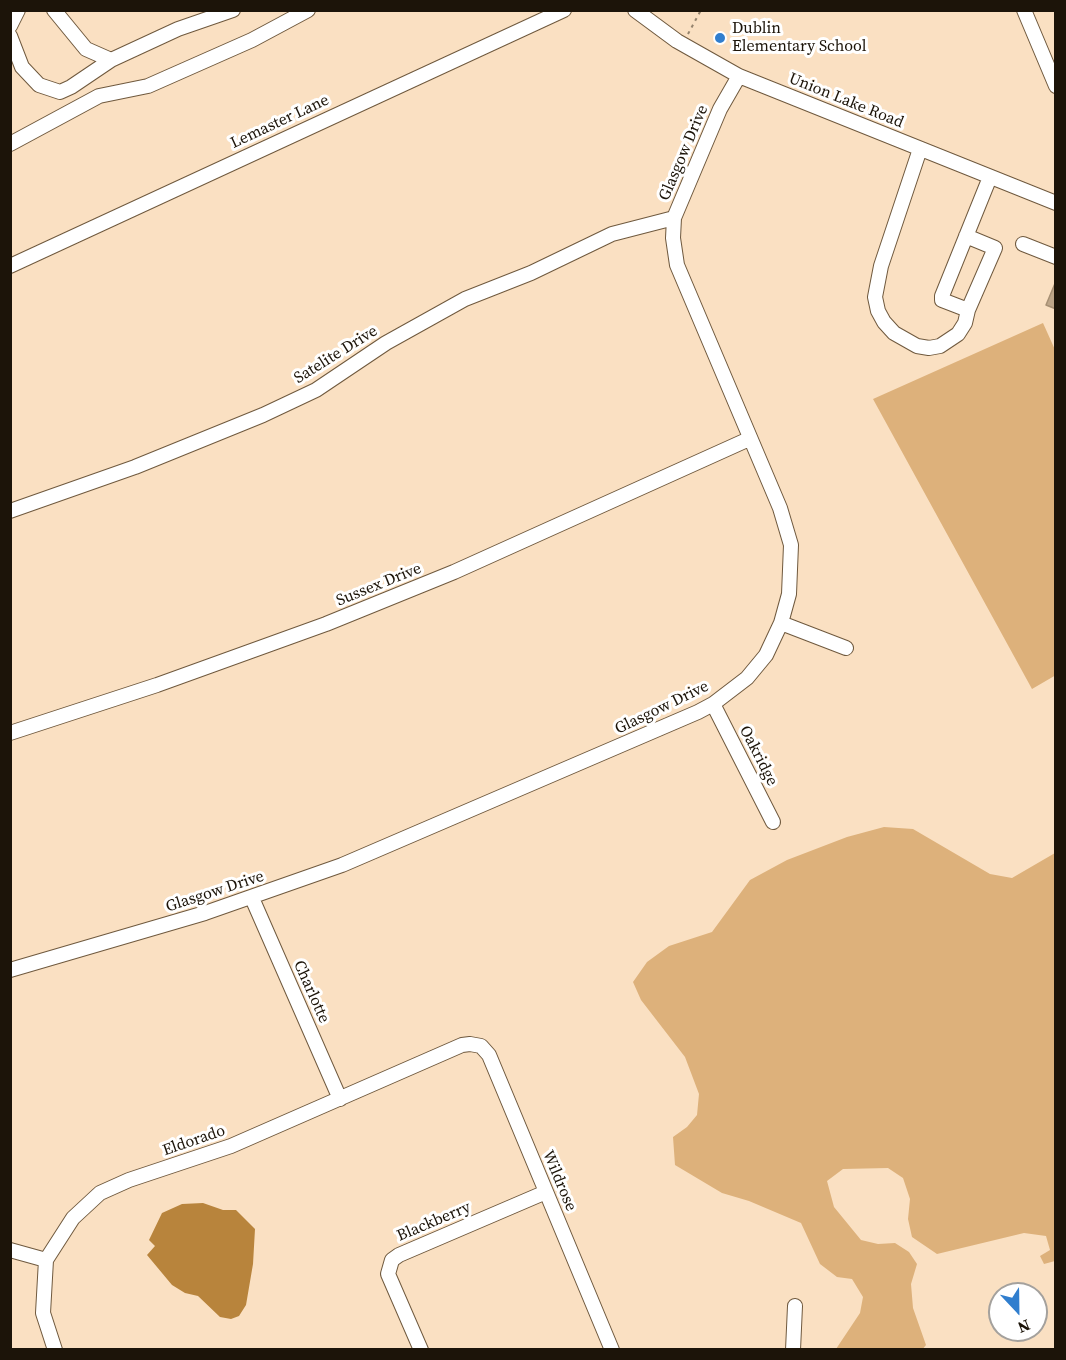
<!DOCTYPE html>
<html>
<head>
<meta charset="utf-8">
<style>
	body { margin:0 }
	#map { position:relative; width:1066px; height:1360px; overflow:hidden; background:#fae0c2; font-family:"Source Serif 4",serif }
	canvas { display:block }
	.frame { position:absolute; inset:0; border:12px solid #1c1409; pointer-events:none }
	.north { position:absolute; left:988px; top:1282px; width:60px; height:60px; box-sizing:border-box; background:#fff; border:2px solid #a4a19d; border-radius:50%; rotate:158deg; font-size:16px; font-weight:700; line-height:24px; text-align:center; color:#1c1409 }
	.north::after { content:''; display:block; margin:auto; width:21px; height:27px; background:#307ece; clip-path:polygon(50% 0,100% 100%,50% 72%,0 100%) }
</style>
</head>
<body>
<div id="map">
<canvas width="1066" height="1360"></canvas>
<div class="frame"></div>
<div class="north">N</div>
</div>
<script>
const ctx = document.querySelector('canvas').getContext('2d');
ctx.lineJoin = 'round';
function fillPath(path, color) { ctx.fillStyle = color; ctx.fill(path, 'evenodd'); }
const toPath = rows => new Path2D(rows.map(r => 'M' + r).join(''));
function strokePath(path, color, width, dash) { ctx.strokeStyle = color; ctx.lineWidth = width; ctx.lineCap = dash ? 'butt' : 'round'; ctx.setLineDash(dash || []); ctx.stroke(path); }
function write(font, color, halo, rows, align = 'center') {
  ctx.font = font + ' "Source Serif 4",serif'; ctx.lineWidth = 6; ctx.setLineDash([]); ctx.textBaseline = 'middle'; ctx.strokeStyle = halo; ctx.fillStyle = color; for (const [text, x, y, turn = 0] of rows) {
    ctx.save(); ctx.translate(x, y); ctx.rotate((+turn || 0) * Math.PI / 180); ctx.textAlign = isNaN(turn) ? turn : align; if (halo) ctx.strokeText(text, 0, 0); ctx.fillText(text, 0, 0); ctx.restore();
  }
}
const green = toPath([
	[1043,323,1056,352,1056,675,1032,689,873,399],
	[884,827,913,829,990,874,1012,878,1055,853,1055,1261,1044,1264,1040,1256,1050,1250,1046,1236,1024,1233,937,1254,912,1237,908,1219,910,1199,903,1178,888,1168,843,1169,827,1181,834,1207,861,1240,878,1244,895,1243,909,1252,917,1264,911,1284,913,1308,926,1345,922,1350,836,1349,860,1313,863,1297,852,1279,837,1277,820,1264,801,1223,749,1201,722,1193,675,1165,673,1137,687,1127,697,1115,699,1094,685,1057,641,1000,633,982,647,962,669,946,712,932,750,880,787,860,847,837]
]);
const water = toPath([
	[203,1203,223,1210,236,1210,255,1229,253,1264,246,1305,239,1316,231,1319,220,1317,198,1296,185,1293,172,1285,147,1255,155,1246,149,1240,162,1213,182,1204]
]);
const building = toPath([
	[1056,281,1056,309,1046,305,1056,281]
]);
const path = toPath([
	[688,34,701,10]
]);
const minor = toPath([
	[54,10,86,49,111,60],
	[635,10,677,41,739,76,1056,203],
	[1024,10,1056,86],
	[10,26,18,10],
	[10,36,22,67,39,85,60,92,71,87,111,60,178,29,233,10],
	[10,144,99,96,148,86,252,40,308,10],
	[920,149,881,266,875,297,878,311,884,322,894,333,917,346,929,348,940,346,958,334,965,323,968,310,942,300,942,296,990,177],
	[966,236,995,248,968,310],
	[1023,244,1056,257],
	[10,266,564,10],
	[10,511,135,467,263,415,316,390,386,343,465,299,531,273,612,234,674,218],
	[781,623,846,648],
	[713,704,773,822],
	[10,733,157,685,326,624,454,572,749,439],
	[252,898,340,1099],
	[10,970,205,913,342,865,698,712,713,704,747,678,766,655,781,623,789,594,791,545,780,508,677,265,673,238,674,218,720,109,739,76],
	[10,1250,46,1260],
	[55,1350,43,1313,46,1260,73,1218,100,1193,129,1180,231,1146,462,1045,470,1044,481,1046,489,1055,612,1350],
	[421,1350,388,1274,392,1260,399,1255,546,1192],
	[793,1350,795,1306]
]);
const markers = [
	[720,38,6,"#307ece"]
];
const poiNames = [
	["Dublin",732,29],
	["Elementary School",732,47]
];
const streetNames = [
	["Union Lake Road",846,101,22],
	["Lemaster Lane",280,122,-25],
	["Glasgow Drive",684,153,-67],
	["Satelite Drive",336,355,-32],
	["Sussex Drive",379,585,-22],
	["Glasgow Drive",662,708,-26],
	["Oakridge",758,756,63],
	["Glasgow Drive",215,892,-18],
	["Charlotte",311,992,66],
	["Eldorado",194,1141,-19],
	["Wildrose",559,1181,67],
	["Blackberry",434,1222,-23]
];
fillPath(green, '#ddb17b');
fillPath(water, '#b8843c');
fillPath(building, '#bea689');
strokePath(building, '#a79074', 1.5);
strokePath(minor, '#6f593e', 16);
strokePath(path, '#94836d', 2, [3, 4.5]);
strokePath(minor, '#fff', 14);
for (const [x, y, r, color] of markers) { const dot = new Path2D(); dot.arc(x, y, r, 0, 2 * Math.PI); ctx.fillStyle = color; ctx.fill(dot); strokePath(dot, '#fff', 2); }
write('16px', '#1c1409', '#fff', poiNames, 'left');
write('16px', '#1c1409', '#fff', streetNames);
</script>
</body>
</html>
